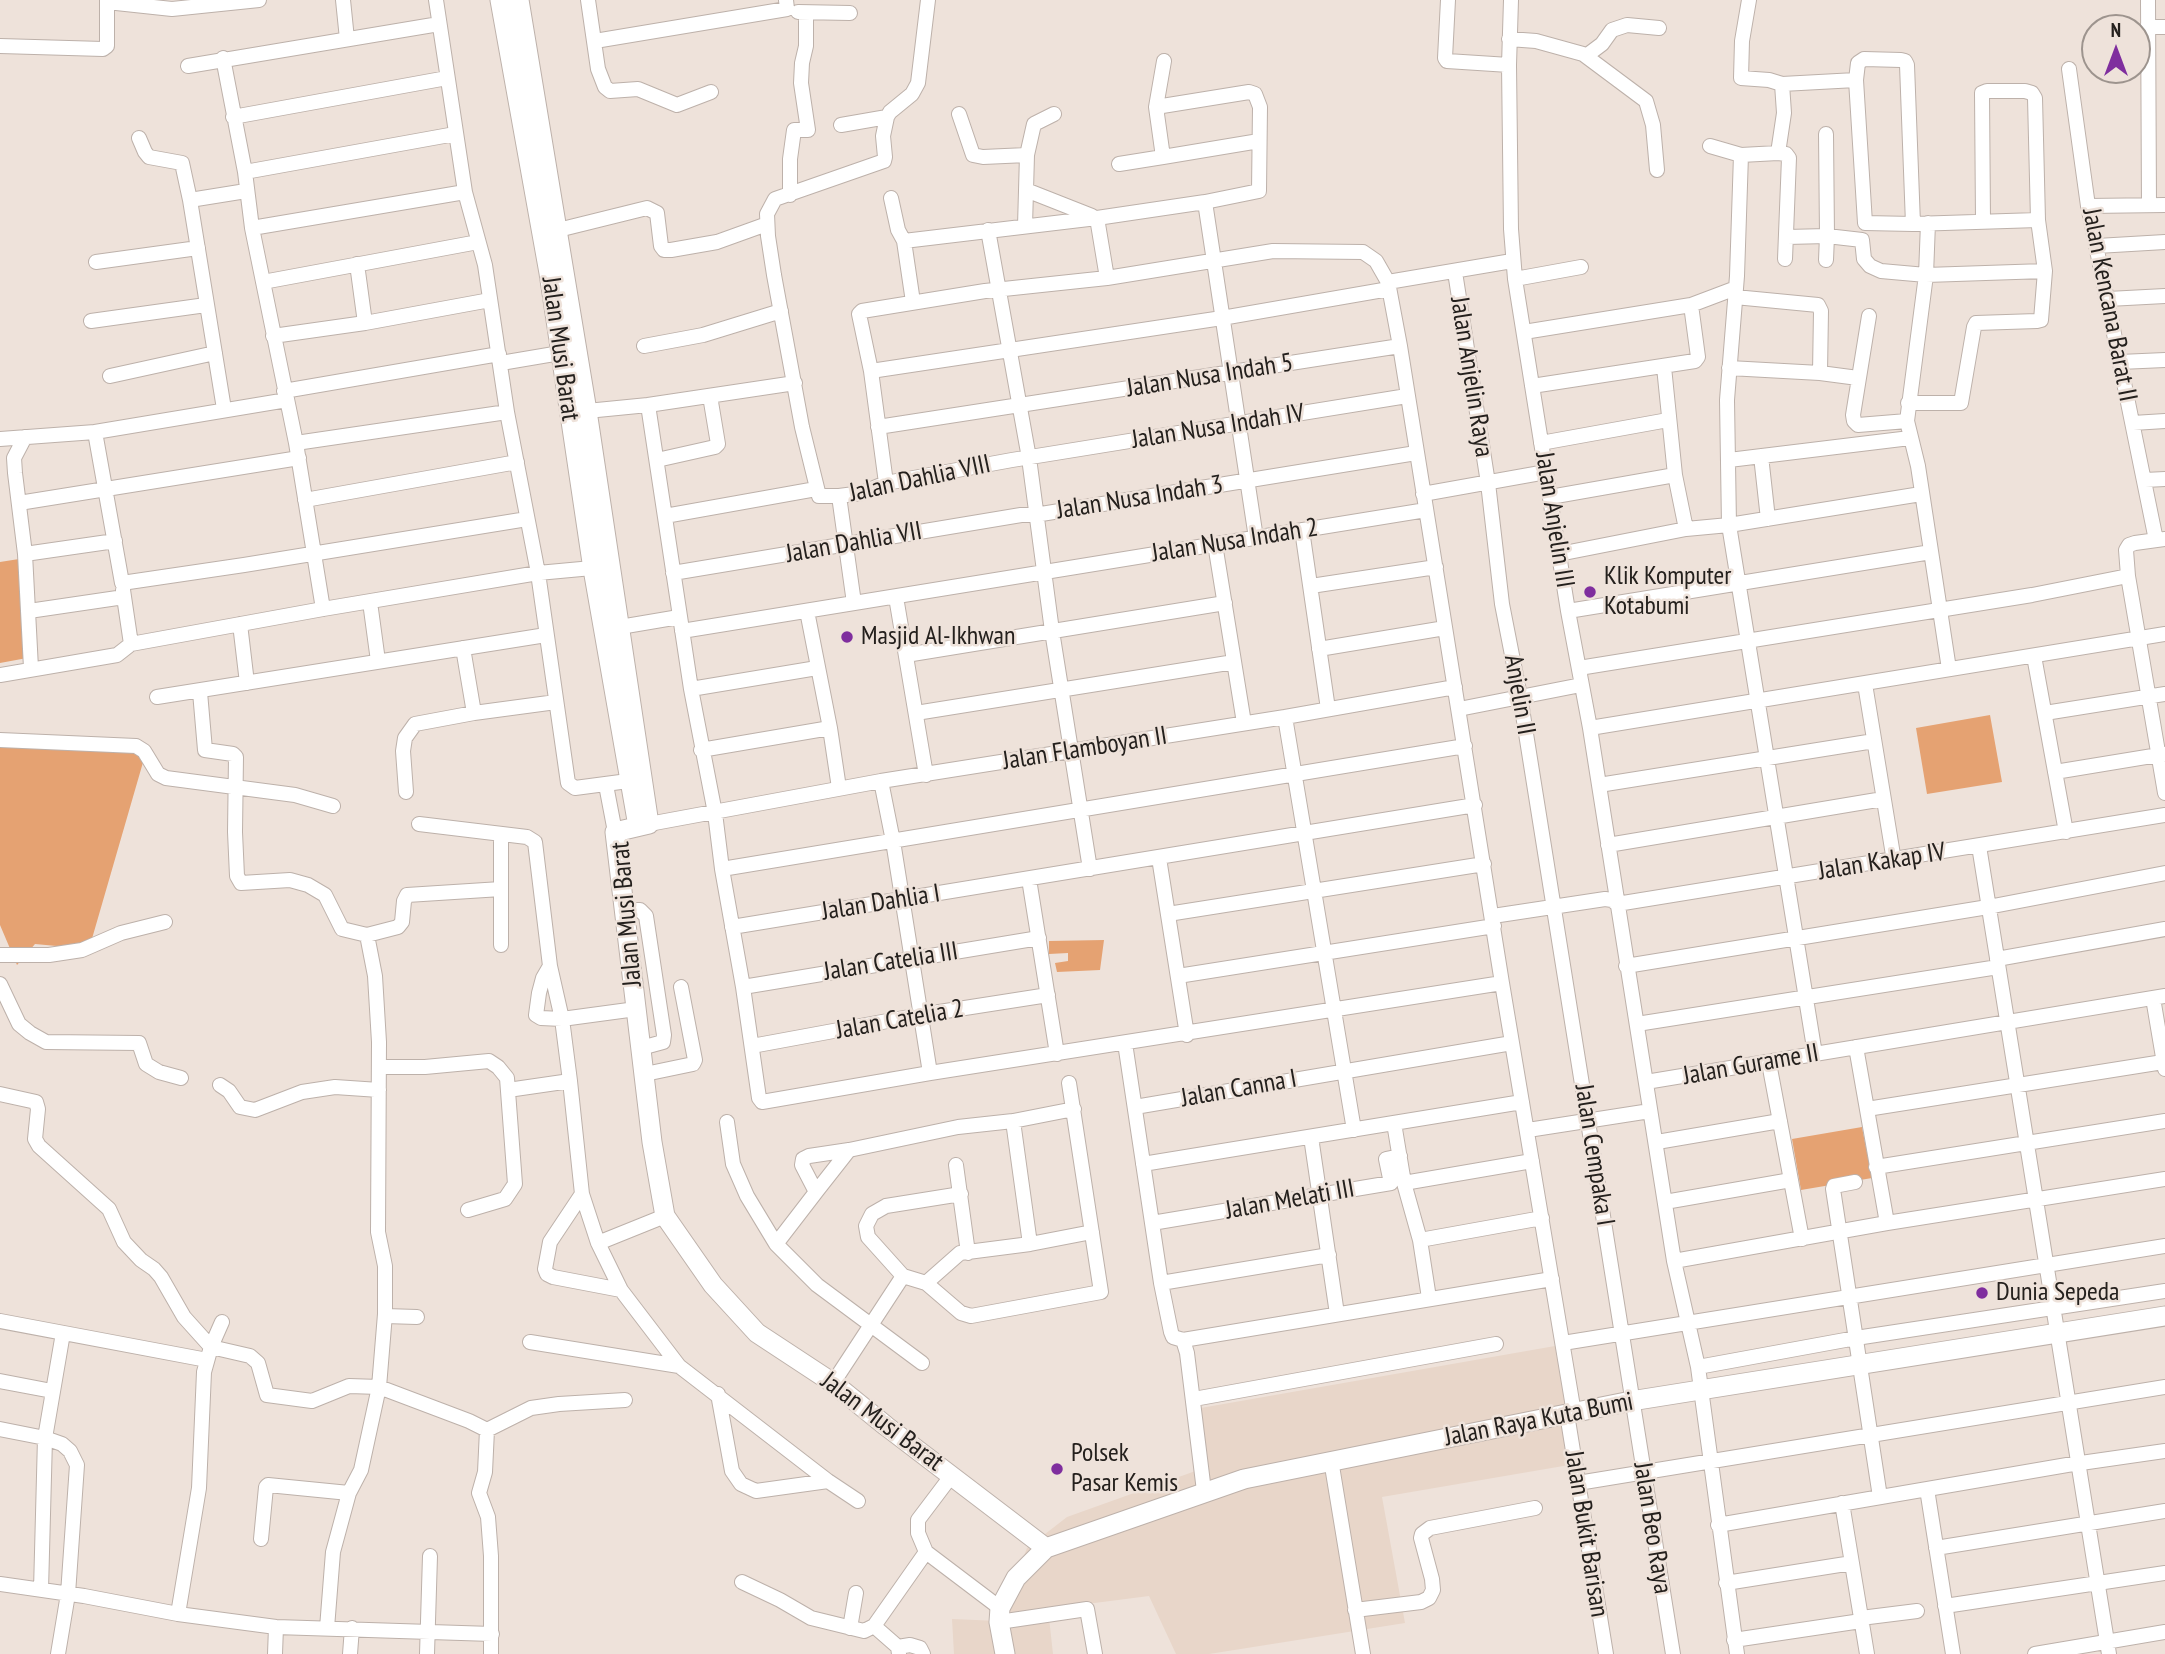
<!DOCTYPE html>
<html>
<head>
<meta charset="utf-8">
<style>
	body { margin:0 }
	#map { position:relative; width:2165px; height:1654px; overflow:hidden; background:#eee2da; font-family:"PT Sans Narrow",sans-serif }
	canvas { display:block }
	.north { position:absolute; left:2081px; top:14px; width:70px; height:70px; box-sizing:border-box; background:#eee2da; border:2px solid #9d948e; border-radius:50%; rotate:0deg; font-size:19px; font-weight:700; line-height:28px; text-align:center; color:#24201d }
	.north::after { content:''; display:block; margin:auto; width:24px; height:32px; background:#7f2e9e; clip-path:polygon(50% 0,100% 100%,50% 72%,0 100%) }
</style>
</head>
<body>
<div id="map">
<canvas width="2165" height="1654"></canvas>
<div class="north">N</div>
</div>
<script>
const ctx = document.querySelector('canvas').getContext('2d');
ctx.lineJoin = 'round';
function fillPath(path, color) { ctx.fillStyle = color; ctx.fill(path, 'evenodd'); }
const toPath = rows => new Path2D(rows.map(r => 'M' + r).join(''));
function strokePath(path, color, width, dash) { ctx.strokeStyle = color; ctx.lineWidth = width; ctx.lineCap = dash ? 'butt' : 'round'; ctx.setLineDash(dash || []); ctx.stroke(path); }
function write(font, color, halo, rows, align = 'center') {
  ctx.font = font + ' "PT Sans Narrow",sans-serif'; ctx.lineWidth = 5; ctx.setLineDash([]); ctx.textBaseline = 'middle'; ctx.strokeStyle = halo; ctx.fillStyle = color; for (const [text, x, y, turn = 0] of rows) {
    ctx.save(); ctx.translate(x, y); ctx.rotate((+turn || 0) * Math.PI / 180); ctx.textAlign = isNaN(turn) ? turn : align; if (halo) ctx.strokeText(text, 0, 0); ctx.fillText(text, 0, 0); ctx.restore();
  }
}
const built = toPath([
	[1555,1346,1575,1464,1382,1497,1405,1623,1209,1654,1176,1654,1149,1596,1048,1609,1053,1654,954,1654,952,1619,999,1621,1027,1548,1067,1517,1201,1469,1195,1409]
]);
const green = toPath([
	[19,559,27,658,0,663,0,562],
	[1990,715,2002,782,1927,794,1916,728],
	[0,741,146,752,89,949,35,944,17,965,0,925],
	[1104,940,1100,970,1057,972,1055,963,1068,961,1068,953,1049,954,1049,941],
	[1862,1127,1872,1178,1801,1190,1792,1139]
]);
const minor = toPath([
	[343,0,347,39],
	[436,0,465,192,485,265,507,412,538,573,568,783,575,788,628,781],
	[588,0,598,69,605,87,610,91,638,89,677,105,711,92],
	[928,0,918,83,912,94,890,112,887,117,883,136,885,157,884,161,775,199,767,214,768,236,774,275,802,427,819,496,839,496,862,493,886,483,1012,460,1407,396],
	[1448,0,1445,58,1447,61,1509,65],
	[1511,0,1509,65,1511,229,1515,279,1568,611,1590,728,1674,1261,1698,1367,1737,1654],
	[1749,0,1742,41,1741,78,1769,80,1782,84,1856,80],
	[2148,0,2149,205],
	[107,2,172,9,259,0],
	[798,12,850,13],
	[2147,27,2165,27],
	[1509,39,1536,41,1583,54,1646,101,1653,125,1657,170],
	[595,41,787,9,786,0],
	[0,46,103,49,107,46,107,0],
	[1586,56,1602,44,1612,30,1627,25,1659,28],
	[223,58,245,172,252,228,296,443,323,609],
	[1164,61,1156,107,1163,157,1259,141],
	[188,66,439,24],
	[2069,69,2088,206,2156,540],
	[959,114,973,155,983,157,1027,155,1025,226],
	[233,117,447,78],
	[841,125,887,117],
	[1826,134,1827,236,1862,240,1864,259,1870,266,1881,271,1926,275,2045,271],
	[139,138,145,152,149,157,182,163,190,200,246,191],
	[1710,146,1741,155],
	[1778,153,1784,113,1782,84],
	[1027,155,1034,124,1054,114],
	[1119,164,1163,157],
	[245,172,455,134],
	[1026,190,1092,216],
	[790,195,790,159,794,130,808,130,801,83,802,63,806,46,806,13],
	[891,198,898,230,904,241,913,302],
	[190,200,224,409],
	[1205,202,1256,538],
	[2088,206,2165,205],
	[1097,218,1107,278],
	[1928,223,1926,275,1907,421,1918,466,1949,669],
	[1913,224,1907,65,1905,61,1901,60,1864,59,1858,63,1856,80,1865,223,1913,224,2038,220],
	[252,228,465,192],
	[988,230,1029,458,1052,631,1090,869],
	[550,232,647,208,657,213,661,246,664,250,671,250,717,242,767,224],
	[1787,237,1827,236,1826,260],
	[904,241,1097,218,1205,202,1259,191,1260,107,1255,94,1249,92,1156,107],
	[2097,246,2165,242],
	[1785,259,1789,158,1786,154,1778,153,1741,155,1737,276,1727,400,1729,525,1815,1054],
	[96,262,198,248],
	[357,264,365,323],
	[1455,272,1488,483,1502,604,1520,696,1673,1654],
	[1515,279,1581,267],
	[263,282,478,242],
	[1388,282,1512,261],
	[1735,297,1818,305,1821,311,1820,373],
	[2108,299,2165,296],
	[1869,316,1853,415,1854,421,1858,425,1907,421],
	[91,321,206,305],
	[1524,332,1691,305,1736,288],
	[273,336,365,323,490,300],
	[644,346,703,335,781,311],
	[2120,362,2165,360],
	[501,363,560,353],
	[1664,367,1675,475,1686,529],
	[1729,368,1820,373,1858,378],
	[871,371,1222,318,1389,289],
	[110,376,215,353],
	[1532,386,1695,361,1698,357,1691,305],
	[284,391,499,354],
	[1908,403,1961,403,1974,327,1976,323,2037,321,2041,320,2045,271,2038,220,2035,98,2032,93,2025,91,1987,91,1982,93,1983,221],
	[648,405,691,689,715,813,722,869,743,987,759,1098,762,1102,930,1073,1502,983],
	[587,411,648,405,795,383],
	[2133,423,2165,421],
	[878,427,1400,346],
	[95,432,122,583,244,565,527,519],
	[25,437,14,458,15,473,25,554,31,668],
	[0,439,95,432,287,400],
	[296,443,507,412],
	[1541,443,1668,420],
	[1761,456,1768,519],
	[657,460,715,447,718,444,710,396],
	[1729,460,1910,438],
	[2145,480,2165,479],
	[886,483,871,371,859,314,862,311,985,291,1107,278,1273,251,1363,252,1376,261,1388,282,1400,346,1502,983,1574,1413],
	[1423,494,1546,472],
	[839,496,854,603],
	[1550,497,1675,475],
	[305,500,517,462],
	[19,503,299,458],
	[665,516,816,489],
	[1302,530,1328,709],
	[2165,539,2135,543,2129,545,2126,550,2128,576,2165,793],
	[1215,544,1244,723],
	[25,554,115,541],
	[1559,554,1686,529,1729,525,1921,494],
	[673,573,1021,515,1035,515,1416,453],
	[1311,586,1436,567],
	[123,590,131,644],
	[896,597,926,775],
	[370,602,378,661],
	[29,611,124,597],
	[807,611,830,728,839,788],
	[1568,611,1931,552],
	[240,624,247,683],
	[620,627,679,617],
	[682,631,1426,510],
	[463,648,474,713],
	[1319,649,1445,628],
	[906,655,1225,603],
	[2034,656,2066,832],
	[1579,668,2032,595,2128,576],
	[0,675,117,655,131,644,323,609,538,573,603,567],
	[1865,684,1894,861],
	[691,689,817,668],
	[200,692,205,750,233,754,236,757,235,832,237,876,241,883,290,880,308,885,325,895,342,929,367,935],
	[157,697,546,635],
	[1459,709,1581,685],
	[916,713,1234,662],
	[2045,713,2165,694],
	[1285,717,1354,1130],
	[1590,728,2165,634],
	[0,740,136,746,144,751,158,774,166,778,295,795,333,806],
	[701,750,830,728],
	[2055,772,2165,754],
	[881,781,893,841,930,1073],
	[606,785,615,832],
	[1599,785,1874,741],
	[406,792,403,751,405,738,415,724,474,713,556,702],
	[419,824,527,837,535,842,550,966,562,1019,570,1081,508,1090],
	[649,824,881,781,1285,717,1455,687],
	[501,835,501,945],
	[1608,845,1883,799],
	[1979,846,2109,1654],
	[1159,858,1187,1035],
	[722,869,1465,746],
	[1029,879,1057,1054],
	[1617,904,2165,815],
	[623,910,640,910,646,916,664,1035,663,1042,641,1048],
	[1168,914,1484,864],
	[1493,916,1605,899,1612,900,1617,904],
	[732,927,1475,805],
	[0,955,49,955,82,950,121,933,165,922],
	[1997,959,2165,929],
	[550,966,543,978,539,993,536,1015,541,1018,562,1019,636,1009],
	[1626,966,1988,907,2165,873],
	[1178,976,1494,926],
	[0,984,19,1024,30,1033,46,1042,139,1043,146,1064,159,1072,181,1078],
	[743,987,1039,938],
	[2153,998,2165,1069],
	[1637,1024,1998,967],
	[1125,1043,1161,1283,1171,1332,1173,1337,1183,1340,1187,1353,1204,1491],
	[752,1046,920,1015,1048,995],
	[1856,1047,1887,1223],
	[1769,1063,1802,1239],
	[379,1067,425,1067,489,1061,498,1067,507,1078,515,1184,505,1199,468,1210],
	[645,1074,693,1064,695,1060,681,987],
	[570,1081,582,1194,598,1243,621,1290,679,1366,828,1481,858,1501],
	[1646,1082,2165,996],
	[220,1085,229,1091,240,1107,255,1110,302,1092,335,1087,379,1090],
	[0,1094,36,1102,38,1109,35,1139,39,1146,109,1209,124,1242,141,1260,154,1269,161,1277,184,1317,211,1347,250,1356,258,1363,267,1395,312,1401,349,1386,379,1387,469,1421,487,1430],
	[1135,1107,1512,1043],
	[1867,1109,2163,1062],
	[1013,1121,1030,1244],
	[727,1122,733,1164,747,1196,776,1244],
	[1394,1123,1404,1183,1420,1240,1429,1298],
	[1528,1130,1650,1111],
	[1311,1137,1337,1314],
	[1657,1142,1780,1121],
	[849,1150,816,1192,802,1165,803,1159,809,1156,849,1150,958,1127,1013,1121,1074,1109],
	[1143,1164,1522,1102],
	[956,1165,968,1253],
	[1876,1167,2165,1121],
	[1855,1182,1834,1186,1833,1189,1880,1497],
	[1404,1183,1532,1161],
	[816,1192,776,1244,817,1285,922,1363],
	[582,1194,550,1242,545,1269,547,1274,553,1277,621,1290],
	[961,1194,886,1206,872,1214,866,1226,868,1237,903,1276,926,1283,960,1253,1030,1244,1092,1232],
	[1665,1202,1791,1180],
	[1152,1223,1391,1183,1386,1159,1400,1156],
	[1420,1240,1542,1218],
	[598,1243,665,1216],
	[1674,1261,1887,1223,2165,1179],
	[926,1283,961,1313,971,1316,1101,1292,1069,1083],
	[1161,1283,1329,1255],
	[385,1316,417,1317],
	[0,1321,207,1360],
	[1183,1340,1552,1279],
	[530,1342,679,1366],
	[1563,1343,2165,1246],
	[1698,1367,1856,1338,2165,1291],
	[0,1381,52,1391],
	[833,1383,903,1276],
	[718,1394,732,1471,741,1484,756,1491,828,1481],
	[1194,1399,1496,1344],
	[1567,1414,1606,1654],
	[0,1429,45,1438,62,1444,70,1451,77,1465,68,1594,58,1654],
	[487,1430,485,1472,479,1493,488,1517,491,1556,491,1654],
	[487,1430,531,1408,559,1404,625,1400],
	[1331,1460,1363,1654],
	[952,1475,918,1520,918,1533,926,1552,1000,1608],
	[1578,1483,2165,1387],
	[1927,1489,1953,1654],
	[1842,1503,1867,1654],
	[1718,1525,2067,1465,2165,1451],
	[261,1539,266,1487,268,1485,349,1493],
	[1936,1548,2165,1511],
	[742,1582,780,1600,811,1618,864,1631,874,1626,926,1552],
	[1726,1583,1852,1563],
	[0,1584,84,1596,178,1614,276,1627,492,1634],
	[41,1590,45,1438,63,1333],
	[1945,1606,2165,1573],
	[1355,1610,1421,1602,1429,1598,1433,1590,1432,1579,1421,1538,1422,1534,1430,1528,1535,1508],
	[178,1614,199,1488,204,1372,211,1347,222,1322],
	[1861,1618,1917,1611],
	[999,1622,1087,1609,1095,1654],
	[874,1626,898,1647,899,1654],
	[327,1628,333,1552,349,1493,361,1470,379,1387,385,1314,385,1266,378,1232,379,1042,375,976,367,935,398,927,402,922,404,901,407,895,501,889],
	[850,1628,856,1593],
	[1734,1640,1861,1621],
	[898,1647,910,1645,920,1648,923,1654],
	[275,1654,276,1627],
	[350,1654,352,1628],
	[427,1654,430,1556],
	[2035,1654,2165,1632]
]);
const tertiary = toPath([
	[500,0,549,273,593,569,638,826],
	[519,0,587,411,649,824,615,832,652,1142,665,1216,713,1285,757,1333,833,1383,886,1426,1046,1548],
	[1005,1654,999,1622,1000,1608,1016,1578,1046,1548,1244,1479,1631,1401,2165,1316]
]);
const markers = [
	[1590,592,7,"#7f2e9e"],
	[847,637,7,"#7f2e9e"],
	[1982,1293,7,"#7f2e9e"],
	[1057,1469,7,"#7f2e9e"]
];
const streetNames = [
	["Jalan Kencana Barat II",2109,305,79],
	["Jalan Musi Barat",560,349,82],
	["Jalan Nusa Indah 5",1210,376,-9],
	["Jalan Anjelin Raya",1471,377,81],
	["Jalan Nusa Indah IV",1218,427,-9],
	["Jalan Dahlia VIII",920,479,-12],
	["Jalan Nusa Indah 3",1140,498,-9],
	["Jalan Anjelin III",1554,520,81],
	["Jalan Nusa Indah 2",1235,541,-9],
	["Jalan Dahlia VII",854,543,-10],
	["Anjelin II",1519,695,80],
	["Jalan Flamboyan II",1085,749,-9],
	["Jalan Kakap IV",1882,862,-9],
	["Jalan Dahlia I",881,903,-9],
	["Jalan Musi Barat",627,914,-95],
	["Jalan Catelia III",891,962,-9],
	["Jalan Catelia 2",900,1020,-10],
	["Jalan Gurame II",1751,1065,-10],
	["Jalan Canna I",1239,1089,-10],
	["Jalan Cempaka I",1594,1155,81],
	["Jalan Melati III",1290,1200,-10],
	["Jalan Raya Kuta Bumi",1539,1420,-11],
	["Jalan Musi Barat",882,1422,37],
	["Jalan Beo Raya",1652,1528,81],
	["Jalan Bukit Barisan",1586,1534,81]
];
const poiNames = [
	["Klik Komputer",1604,577],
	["Kotabumi",1604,607],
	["Masjid Al-Ikhwan",861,637],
	["Dunia Sepeda",1996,1293],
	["Polsek",1071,1454],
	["Pasar Kemis",1071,1484]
];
fillPath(built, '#e8d6c9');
fillPath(green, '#e5a272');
strokePath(minor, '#bdb1aa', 16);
strokePath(tertiary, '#bdb1aa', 21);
strokePath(minor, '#fff', 14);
strokePath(tertiary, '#fff', 19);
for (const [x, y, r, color] of markers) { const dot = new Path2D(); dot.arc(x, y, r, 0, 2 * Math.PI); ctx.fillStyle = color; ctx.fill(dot); strokePath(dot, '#eee2da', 2.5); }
write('26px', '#24201d', '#eee2da', streetNames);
write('26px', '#24201d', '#eee2da', poiNames, 'left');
</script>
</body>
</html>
